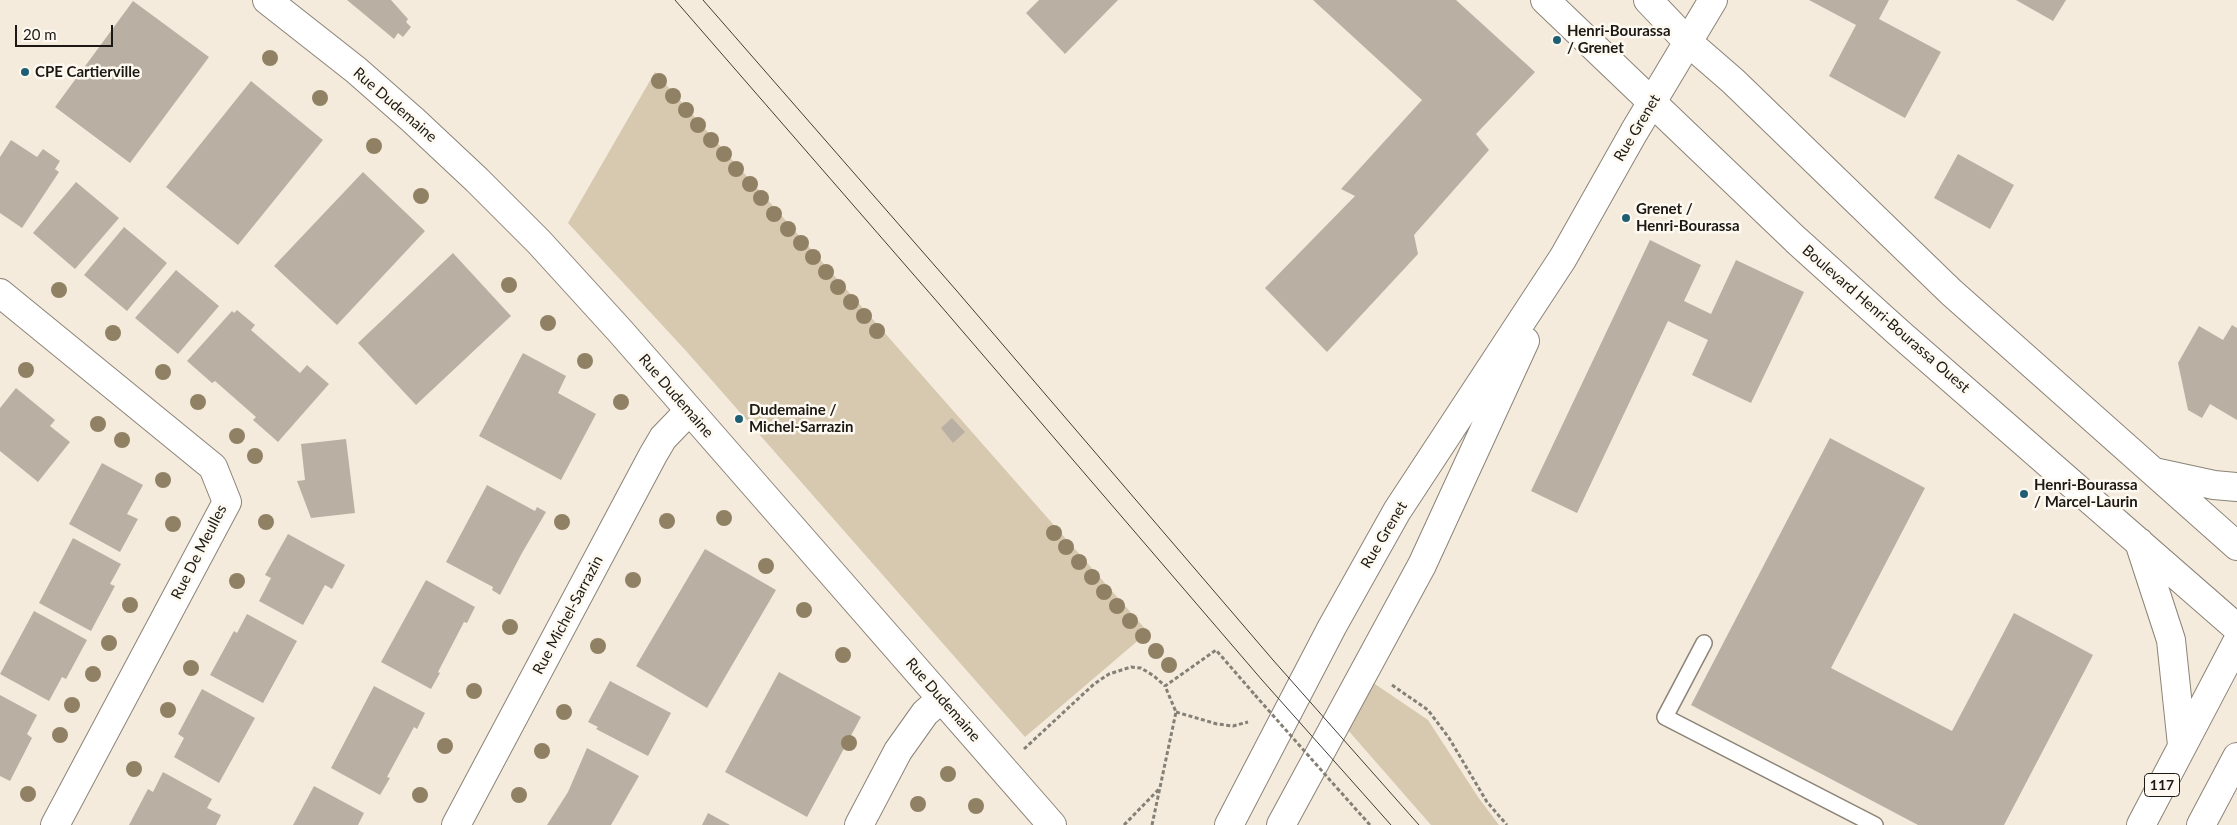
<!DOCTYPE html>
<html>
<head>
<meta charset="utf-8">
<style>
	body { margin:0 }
	#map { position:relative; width:2237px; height:825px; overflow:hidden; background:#f4ebdd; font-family:Lato,sans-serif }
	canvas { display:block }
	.scale { position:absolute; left:15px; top:25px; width:98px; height:22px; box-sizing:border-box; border:2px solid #1c1914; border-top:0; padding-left:6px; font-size:15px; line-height:18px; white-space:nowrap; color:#1c1914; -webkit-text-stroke:4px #fef9f0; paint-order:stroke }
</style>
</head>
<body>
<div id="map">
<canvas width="2237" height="825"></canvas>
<div class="scale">20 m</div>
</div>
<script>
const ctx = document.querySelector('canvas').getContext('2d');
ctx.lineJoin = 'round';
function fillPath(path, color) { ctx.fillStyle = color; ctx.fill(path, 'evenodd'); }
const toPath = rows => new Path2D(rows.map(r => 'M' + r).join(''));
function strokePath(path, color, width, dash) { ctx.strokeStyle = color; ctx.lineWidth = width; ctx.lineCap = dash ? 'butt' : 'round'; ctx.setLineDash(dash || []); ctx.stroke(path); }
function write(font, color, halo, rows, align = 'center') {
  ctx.font = font + ' Lato,sans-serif'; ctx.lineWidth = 5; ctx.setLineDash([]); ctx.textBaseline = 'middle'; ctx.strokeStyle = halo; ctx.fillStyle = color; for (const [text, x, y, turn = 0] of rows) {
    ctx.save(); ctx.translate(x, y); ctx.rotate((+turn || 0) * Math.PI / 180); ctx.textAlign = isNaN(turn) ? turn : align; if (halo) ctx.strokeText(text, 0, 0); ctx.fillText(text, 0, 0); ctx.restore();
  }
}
const green = toPath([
	[655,72,1148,632,1025,737,687,352,568,223],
	[1372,682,1428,720,1478,797,1499,825,1431,825,1347,729]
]);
const building = toPath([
	[347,0,391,0,408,19,406,22,411,27,403,37,398,33,394,39],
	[1039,0,1118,0,1065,54,1026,13],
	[1313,0,1456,0,1535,72,1476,134,1489,150,1414,235,1418,254,1327,352,1265,288,1355,196,1341,189,1422,100],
	[1809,0,1889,0,1879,19,1941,52,1905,118,1829,76,1856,25],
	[2016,0,2066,0,2053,21],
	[133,1,209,57,130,163,55,107],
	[251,81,323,140,238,245,166,187],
	[11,140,37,157,43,149,60,161,55,169,59,172,22,228,0,213,0,157],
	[1958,154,2014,185,1990,229,1934,198],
	[363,172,425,231,337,325,274,266],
	[76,182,119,218,75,269,33,233],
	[124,227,167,263,127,311,84,275],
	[1650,240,1701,265,1684,301,1711,314,1736,260,1804,292,1751,403,1692,375,1708,340,1668,321,1577,513,1531,491],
	[453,253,511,316,416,405,358,343],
	[176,270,219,306,178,354,135,318],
	[237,310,255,325,251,330,300,373,307,365,329,384,278,442,253,420,256,417,215,381,212,383,187,361,232,311,234,313],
	[2232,325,2237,328,2237,420,2210,404,2202,418,2188,410,2178,363,2199,326,2223,340],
	[523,353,566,376,558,393,596,414,561,480,479,436],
	[16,388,55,420,50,426,70,442,38,482,0,451,0,408],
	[952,418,965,432,953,443,941,428],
	[1830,438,1925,488,1831,668,1952,731,2014,613,2093,655,2004,825,1918,825,1691,705],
	[346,439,355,513,311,518,297,481,305,480,301,444],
	[102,463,143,485,127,514,138,519,120,552,69,524],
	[487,485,535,511,537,507,546,512,522,553,500,595,492,590,493,587,446,562],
	[288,534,345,565,332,589,325,585,303,625,259,601,271,578,265,575],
	[73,538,121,564,110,584,115,586,91,631,39,603],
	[705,549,776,590,707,708,636,666],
	[426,580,475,607,467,623,464,622,438,672,440,673,431,689,381,662],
	[34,611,87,640,66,679,62,677,49,701,0,674],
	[247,614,297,641,263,703,210,675,234,631,237,633],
	[779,672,861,717,807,817,725,772],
	[610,681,671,713,648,756,596,729,598,727,588,722],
	[374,686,425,713,417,729,414,727,387,777,390,778,380,795,331,768],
	[202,689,255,718,219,783,174,757,184,738,178,734],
	[0,695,37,715,27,734,32,738,10,781,0,776],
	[587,748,639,776,611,825,547,825,568,792],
	[163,772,212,799,207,808,221,815,216,825,129,825,148,789,153,792],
	[314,786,364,813,358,825,293,825],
	[708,813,730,825,702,825]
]);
const path = toPath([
	[1392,685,1428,710,1449,738,1487,802,1507,825],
	[1176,712,1217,724,1233,726,1248,722],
	[1024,749,1094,684,1109,674,1131,667,1141,668,1154,676,1165,686],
	[1337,788,1370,825],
	[1124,825,1160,788],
	[1152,825,1176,712,1165,686,1216,650,1255,695]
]);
const service = toPath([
	[1704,643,1665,717,1875,825]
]);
const minor = toPath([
	[0,293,213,467,227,502,55,825],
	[456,825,653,455,663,438,689,411],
	[859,825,898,751,925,713,941,699]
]);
const tertiary = toPath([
	[267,0,356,70,413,120,477,180,539,242,621,332,1052,825],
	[1229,825,1332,627,1397,511,1563,258,1634,132,1713,0],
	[1281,825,1422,565,1525,341]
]);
const primary = toPath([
	[1545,0,1796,240,1899,333,2237,628],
	[1648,0,1688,42,1733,81,1951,292,2237,546],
	[2154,472,2214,485,2237,487],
	[2139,542,2171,640,2182,745],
	[2141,825,2237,642],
	[2201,825,2237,757]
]);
const tram = toPath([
	[675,0,940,305,1262,680,1391,825],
	[703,0,956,290,1273,660,1419,825]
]);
const pathBridge = toPath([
	[1255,695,1337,788]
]);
const trees = [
	[270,58],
	[659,81],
	[673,96],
	[320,98],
	[686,110],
	[698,125],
	[711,140],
	[374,146],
	[724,154],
	[736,169],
	[750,184],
	[421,196],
	[761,198],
	[774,214],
	[788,229],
	[801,243],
	[813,257],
	[826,272],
	[509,285],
	[838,287],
	[59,290],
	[851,302],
	[864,316],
	[548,323],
	[877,331],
	[113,333],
	[585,361],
	[26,370],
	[163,372],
	[198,402],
	[621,402],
	[98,424],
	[237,436],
	[122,440],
	[255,456],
	[163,480],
	[724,518],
	[667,521],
	[266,522],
	[562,522],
	[173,524],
	[1054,533],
	[1066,547],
	[1079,562],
	[766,566],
	[1092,577],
	[633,580],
	[237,581],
	[1104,592],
	[130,605],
	[1117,606],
	[804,610],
	[1130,621],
	[510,627],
	[1143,636],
	[109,643],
	[598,646],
	[1156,651],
	[843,655],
	[1169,665],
	[191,668],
	[93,674],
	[474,691],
	[72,705],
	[168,710],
	[564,712],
	[60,735],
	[849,743],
	[445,746],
	[542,751],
	[134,769],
	[948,774],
	[28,794],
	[420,795],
	[519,795],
	[918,804],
	[976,806]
];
const markers = [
	[1557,40,5,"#1f5f74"],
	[25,72,5,"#1f5f74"],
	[1626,218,5,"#1f5f74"],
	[739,419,5,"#1f5f74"],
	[2024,494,5,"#1f5f74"]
];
const shields = [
	[2162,785,35]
];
const shieldNames = [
	["117",2162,785]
];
const poiNames = [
	["Henri-Bourassa",1567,31],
	["/ Grenet",1567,48],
	["CPE Cartierville",35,72],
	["Grenet /",1636,209],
	["Henri-Bourassa",1636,226],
	["Dudemaine /",749,410],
	["Michel-Sarrazin",749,427],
	["Henri-Bourassa",2034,485],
	["/ Marcel-Laurin",2034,502]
];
const streetNames = [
	["Rue Dudemaine",395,105,41],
	["Rue Grenet",1637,128,-59],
	["Boulevard Henri-Bourassa Ouest",1886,319,41],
	["Rue Dudemaine",676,396,49],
	["Rue Grenet",1384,535,-59],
	["Rue De Meulles",199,552,-63],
	["Rue Michel-Sarrazin",568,615,-62],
	["Rue Dudemaine",943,700,49]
];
fillPath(green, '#d7c8b0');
fillPath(building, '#b9b0a3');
strokePath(service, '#8b8376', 18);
strokePath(minor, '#8b8376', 30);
strokePath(tertiary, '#8b8376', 30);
strokePath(primary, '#8b8376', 30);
strokePath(path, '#858076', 3, [4, 2.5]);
strokePath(service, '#fff', 15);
strokePath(minor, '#fff', 28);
strokePath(tertiary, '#fff', 28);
strokePath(primary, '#fff', 28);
strokePath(tram, '#413d36', 1);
strokePath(pathBridge, '#858076', 3, [4, 2.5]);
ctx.fillStyle = '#908164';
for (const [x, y] of trees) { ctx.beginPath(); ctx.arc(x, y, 8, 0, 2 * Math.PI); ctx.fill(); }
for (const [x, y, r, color] of markers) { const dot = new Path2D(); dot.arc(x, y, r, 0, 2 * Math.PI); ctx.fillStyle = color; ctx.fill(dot); strokePath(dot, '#fef9f0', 2); }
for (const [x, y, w] of shields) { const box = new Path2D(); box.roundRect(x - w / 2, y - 11.5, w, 23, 4); ctx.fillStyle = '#fef9f0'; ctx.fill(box); strokePath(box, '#1c1914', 1); }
write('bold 14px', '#1c1914', null, shieldNames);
write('bold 15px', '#1c1914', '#fef9f0', poiNames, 'left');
write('15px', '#1c1914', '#fef9f0', streetNames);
</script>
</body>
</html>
